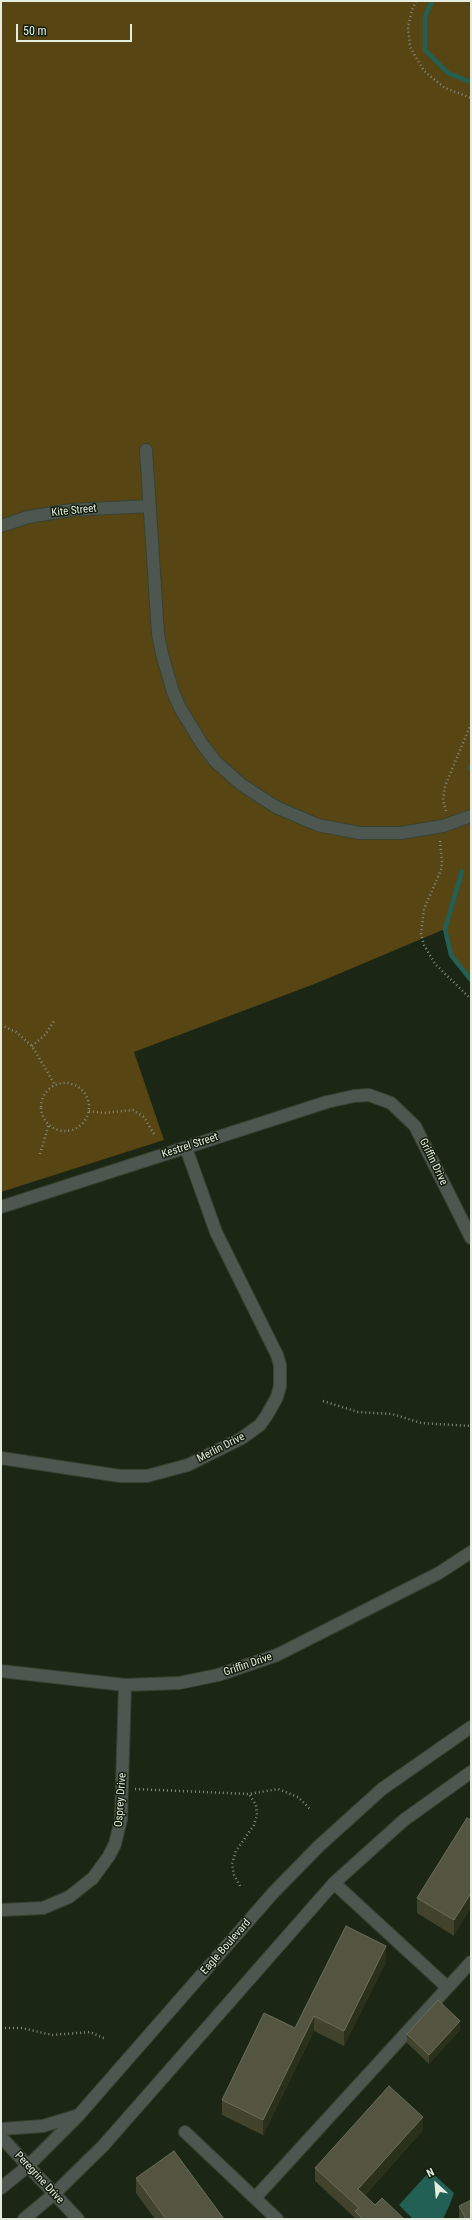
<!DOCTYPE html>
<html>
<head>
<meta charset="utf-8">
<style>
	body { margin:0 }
	#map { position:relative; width:472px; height:2220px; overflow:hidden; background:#1b2614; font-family:"Roboto Condensed",sans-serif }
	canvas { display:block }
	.frame { position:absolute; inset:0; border:2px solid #e4ece0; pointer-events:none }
	.north { position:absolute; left:416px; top:2164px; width:40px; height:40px; -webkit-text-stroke:3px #121d0b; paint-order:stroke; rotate:334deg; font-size:11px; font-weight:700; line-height:16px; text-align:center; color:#e4ece0 }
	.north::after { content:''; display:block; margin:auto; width:14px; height:18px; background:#e4ece0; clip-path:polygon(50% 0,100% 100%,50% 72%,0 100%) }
	.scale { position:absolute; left:16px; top:24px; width:116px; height:18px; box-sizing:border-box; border:2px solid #e4ece0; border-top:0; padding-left:5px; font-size:12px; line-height:14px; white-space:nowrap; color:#e4ece0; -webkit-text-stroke:3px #121d0b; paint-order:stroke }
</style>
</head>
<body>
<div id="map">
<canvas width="472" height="2220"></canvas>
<div class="frame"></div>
<div class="north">N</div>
<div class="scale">50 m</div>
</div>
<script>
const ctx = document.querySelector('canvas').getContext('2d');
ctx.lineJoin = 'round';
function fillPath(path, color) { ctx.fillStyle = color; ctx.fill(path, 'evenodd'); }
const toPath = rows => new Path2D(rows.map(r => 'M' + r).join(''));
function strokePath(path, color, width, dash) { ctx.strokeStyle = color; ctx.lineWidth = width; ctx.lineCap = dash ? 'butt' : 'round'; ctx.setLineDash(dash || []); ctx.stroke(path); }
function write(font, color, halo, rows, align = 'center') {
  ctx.font = font + ' "Roboto Condensed",sans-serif'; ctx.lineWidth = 3; ctx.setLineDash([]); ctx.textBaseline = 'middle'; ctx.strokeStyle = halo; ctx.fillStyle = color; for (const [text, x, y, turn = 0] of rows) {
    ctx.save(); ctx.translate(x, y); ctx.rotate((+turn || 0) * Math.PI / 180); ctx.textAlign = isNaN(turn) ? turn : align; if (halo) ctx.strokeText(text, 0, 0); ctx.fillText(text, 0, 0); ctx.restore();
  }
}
const green = toPath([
	[1,1,471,1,471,980,451,955,445,929,317,983,134,1052,164,1140,1,1192]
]);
const water = toPath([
	[430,2171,454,2193,450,2204,443,2219,413,2219,399,2205]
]);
const stream = toPath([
	[432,1,425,17,425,50,448,73,471,82],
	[470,768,471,766],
	[462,871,445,929,451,955,471,980]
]);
const path = toPath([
	[416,1,412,10,408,27,410,47,424,71,445,88,471,98],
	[446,811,443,801,445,786,471,724],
	[440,841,442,862,441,870,424,909,421,934,424,945,435,964,471,999],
	[1,1025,16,1032,32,1046,55,1085],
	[32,1046,45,1035,54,1021],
	'41 1107a24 24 0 1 1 48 0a24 24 0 1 1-48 0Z',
	[89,1111,103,1113,133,1110,144,1117,155,1136],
	[40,1154,49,1124],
	[323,1401,358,1412,392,1414,421,1423,471,1426],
	[135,1789,249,1794,278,1789,298,1797,311,1810],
	[240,1886,234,1875,232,1864,236,1851,254,1825,257,1815,256,1805,249,1794],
	[1,2028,22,2028,52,2035,90,2032,106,2039]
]);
const minor = toPath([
	[146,450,158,634,162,654,173,692,180,708,202,744,215,761,242,785,276,807,318,825,338,829,360,833,401,833,443,826,471,816],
	[1,526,28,517,71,510,149,506],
	[1,1207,327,1102,354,1096,369,1095,391,1103,415,1126,471,1238],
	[1,1458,120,1476,147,1476,188,1465,242,1438,260,1425,267,1415,277,1397,280,1386,280,1365,277,1355,216,1232,186,1148],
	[1,1671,125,1685,179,1683,218,1675,277,1655,439,1573,471,1552],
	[334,1883,447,1987],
	[1,1910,43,1908,69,1897,93,1878,109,1856,115,1844,121,1819,125,1685],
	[1,2129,43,2126,76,2116],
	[185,2132,277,2219],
	[1,2137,78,2219],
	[1,2188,28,2166,78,2116,273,1893,319,1846,382,1789,471,1727],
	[255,2198,471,1962],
	[24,2219,54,2194,103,2146,334,1883,404,1820,471,1772]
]);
const wall = toPath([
	[471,1820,454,1936,417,1913,417,1898],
	[386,1962,344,2046,314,2031,263,2135,222,2115,222,2100,295,2028],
	[460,2030,429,2064,407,2043,407,2034],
	[423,2130,365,2195,375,2205,404,2219,355,2219,355,2218,315,2181,315,2168],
	[136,2178,224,2219,155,2219,136,2193],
	[459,2206,471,2219,459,2219]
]);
const shadedWall = toPath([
	[471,1893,471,1908,454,1936,454,1920],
	[386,1946,386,1962,344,2046,344,2031],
	[314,2016,314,2031,263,2135,263,2120],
	[460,2021,460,2030,429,2064,429,2055],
	[423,2117,423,2130,358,2202,358,2189]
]);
const building = toPath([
	[467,1818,471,1820,471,1893,454,1920,417,1898,467,1818],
	[346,1926,386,1946,344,2031,314,2016,263,2120,222,2100,264,2013,295,2028,346,1926],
	[438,2000,460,2021,429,2055,407,2034,438,2000],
	[389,2086,423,2117,358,2189,375,2205,382,2198,404,2219,363,2219,355,2211,359,2208,315,2168,389,2086],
	[174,2151,224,2219,166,2219,136,2178,174,2151],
	[471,2200,471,2219,466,2219,459,2206,471,2200]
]);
const streetNames = [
	["Kite Street",74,511,-6],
	["Kestrel Street",190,1146,-18],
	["Griffin Drive",433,1162,64],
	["Merlin Drive",221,1448,-27],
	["Griffin Drive",248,1665,-19],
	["Osprey Drive",121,1800,-86],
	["Eagle Boulevard",226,1947,-49],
	["Peregrine Drive",39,2178,47]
];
fillPath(green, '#574514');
fillPath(water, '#226056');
strokePath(stream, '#226056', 4.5);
strokePath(minor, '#374231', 14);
strokePath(path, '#848d7e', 2.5, [1, 3]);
strokePath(minor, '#4d5750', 12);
fillPath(wall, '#41432d');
fillPath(shadedWall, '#2b301b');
fillPath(building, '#535541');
strokePath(building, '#6a6d5a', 1);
write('11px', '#e4ece0', '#121d0b', streetNames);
</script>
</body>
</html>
